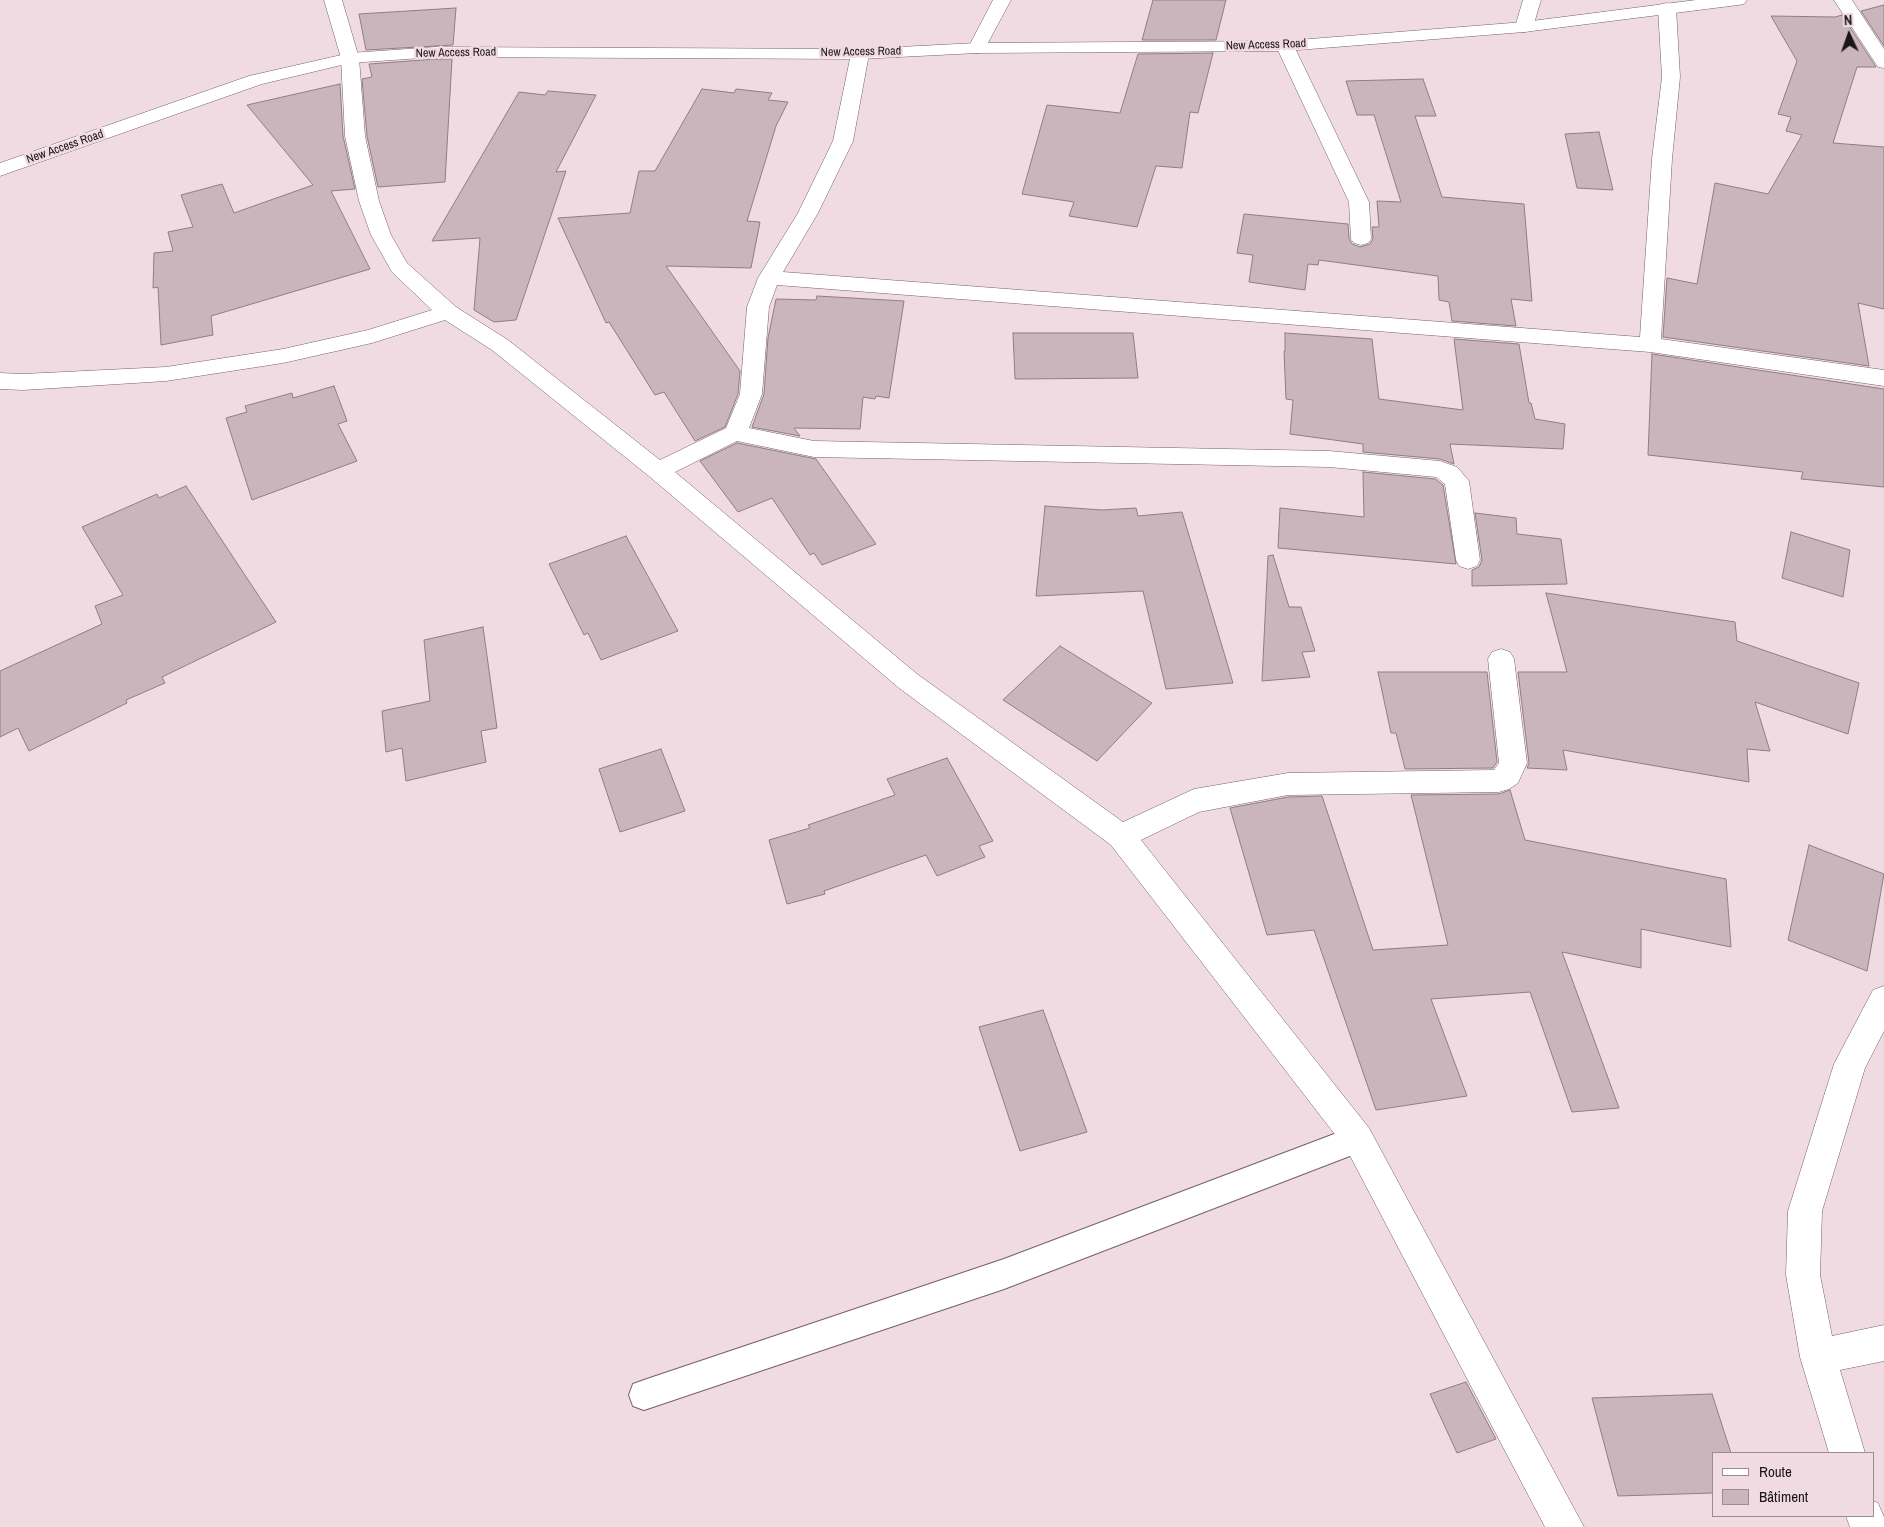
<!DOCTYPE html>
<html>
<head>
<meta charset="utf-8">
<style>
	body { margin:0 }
	#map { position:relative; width:1884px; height:1527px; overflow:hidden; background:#f0dbe2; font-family:"Archivo Narrow",sans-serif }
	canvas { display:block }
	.legend { position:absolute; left:1712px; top:1452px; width:162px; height:65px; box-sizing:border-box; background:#f0dbe2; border:1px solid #9b8c91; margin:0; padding:6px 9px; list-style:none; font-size:15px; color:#1c1518 }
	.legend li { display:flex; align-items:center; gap:10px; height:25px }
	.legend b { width:25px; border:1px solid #9b8c91 }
	.north { position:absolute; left:1824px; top:10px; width:50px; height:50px; -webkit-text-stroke:4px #f0dbe2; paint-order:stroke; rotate:357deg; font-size:14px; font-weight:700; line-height:20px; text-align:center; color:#1c1518 }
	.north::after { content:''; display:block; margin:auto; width:18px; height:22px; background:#1c1518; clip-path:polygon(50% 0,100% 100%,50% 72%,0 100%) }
</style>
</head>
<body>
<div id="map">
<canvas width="1884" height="1527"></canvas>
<ul class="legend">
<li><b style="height:6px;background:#fff"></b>Route</li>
<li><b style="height:14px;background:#cab5bd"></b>Bâtiment</li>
</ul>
<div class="north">N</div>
</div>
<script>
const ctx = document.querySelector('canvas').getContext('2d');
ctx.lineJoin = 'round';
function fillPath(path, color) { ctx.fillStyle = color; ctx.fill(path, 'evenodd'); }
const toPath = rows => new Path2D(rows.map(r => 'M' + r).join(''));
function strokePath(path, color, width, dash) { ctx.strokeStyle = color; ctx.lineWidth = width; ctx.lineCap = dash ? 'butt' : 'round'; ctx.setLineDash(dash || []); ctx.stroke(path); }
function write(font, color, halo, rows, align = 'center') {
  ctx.font = font + ' "Archivo Narrow",sans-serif'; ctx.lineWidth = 5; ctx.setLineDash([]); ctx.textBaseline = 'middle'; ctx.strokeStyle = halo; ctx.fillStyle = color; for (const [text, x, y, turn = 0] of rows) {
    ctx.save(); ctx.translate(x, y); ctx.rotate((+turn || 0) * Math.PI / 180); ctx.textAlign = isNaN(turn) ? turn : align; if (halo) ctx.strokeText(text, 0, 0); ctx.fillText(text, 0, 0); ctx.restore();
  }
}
const building = toPath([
	[1153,0,1226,0,1216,40,1142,40,1153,0],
	[1884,5,1884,46,1861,11,1884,5],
	[456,8,453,45,366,50,359,14,456,8],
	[1842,15,1876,67,1857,67,1833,143,1884,147,1884,309,1858,303,1869,366,1663,337,1667,278,1697,284,1715,183,1768,194,1802,135,1786,131,1791,117,1778,114,1797,61,1771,16,1835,17,1842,15],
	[1213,53,1198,113,1190,112,1182,168,1156,166,1137,227,1069,216,1074,202,1022,194,1047,105,1120,113,1138,54,1213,53],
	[436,59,452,59,445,182,378,187,367,136,362,79,372,77,369,64,436,59],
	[1423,79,1436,116,1415,116,1442,197,1524,204,1532,301,1511,299,1516,326,1452,321,1449,302,1439,300,1438,276,1319,260,1318,265,1308,264,1305,290,1249,282,1253,255,1237,253,1244,214,1348,224,1349,239,1352,244,1360,247,1370,244,1373,239,1372,227,1379,227,1377,201,1401,202,1374,115,1357,115,1346,81,1423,79],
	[340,84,343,136,355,189,331,191,370,269,211,316,213,335,161,345,158,287,153,288,154,253,173,251,168,232,193,227,181,195,222,184,234,213,313,185,247,105,340,84],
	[702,89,734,93,736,89,772,93,768,100,788,102,776,126,747,221,760,222,751,268,666,266,740,371,738,394,725,427,695,441,664,392,655,395,609,322,606,323,558,218,630,213,639,171,655,171,702,89],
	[548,91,596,95,556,172,566,171,516,320,494,322,474,310,480,238,432,241,519,92,545,95,548,91],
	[1599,132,1613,190,1577,188,1565,134,1599,132],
	[817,296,904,301,889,398,876,396,875,399,863,397,860,429,794,428,800,436,752,427,764,394,768,338,776,299,816,300,817,296],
	[1013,333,1133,333,1138,378,1015,379,1013,333],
	[1285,333,1372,339,1379,399,1463,410,1454,339,1519,344,1529,403,1531,403,1535,419,1565,424,1563,449,1450,444,1454,464,1440,459,1363,452,1363,444,1290,434,1293,400,1286,399,1284,351,1285,351,1285,333],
	[1652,354,1884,389,1884,487,1801,479,1803,472,1648,455,1652,354],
	[334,386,347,421,338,424,357,461,252,500,226,418,247,412,245,406,292,393,293,398,334,386],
	[737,443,816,459,876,544,822,565,814,553,810,555,772,498,738,512,700,461,737,443],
	[1363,472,1435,479,1443,485,1456,564,1278,548,1280,508,1364,517,1363,472],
	[186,486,276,622,162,677,165,683,126,700,127,703,29,751,18,728,0,737,0,671,102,624,95,606,123,595,82,527,157,494,159,498,186,486],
	[1045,506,1102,510,1136,508,1138,516,1182,512,1233,683,1166,689,1143,591,1036,596,1045,506],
	[1475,513,1516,518,1517,534,1561,539,1567,584,1472,586,1472,570,1479,567,1482,560,1475,513],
	[1791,532,1850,550,1843,597,1782,578,1791,532],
	[626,536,678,631,601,660,588,633,584,635,549,564,626,536],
	[1273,555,1289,607,1301,607,1315,651,1302,652,1310,677,1262,681,1268,556,1273,555],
	[1546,593,1735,622,1737,641,1859,683,1848,734,1755,702,1770,751,1747,749,1749,782,1563,750,1567,770,1527,768,1529,763,1518,672,1567,672,1546,593],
	[483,627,497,728,481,731,486,762,406,781,402,748,386,752,382,711,430,701,424,640,483,627],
	[1060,646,1152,703,1097,761,1003,700,1060,646],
	[1378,672,1487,672,1497,762,1493,768,1405,769,1396,733,1391,733,1378,672],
	[661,749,685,811,620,832,599,769,661,749],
	[947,758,993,841,979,846,985,857,937,876,926,855,824,891,825,894,787,904,769,840,810,828,808,825,895,795,887,779,947,758],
	[1510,790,1525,840,1726,879,1731,947,1641,929,1641,968,1562,952,1619,1108,1572,1112,1530,992,1431,999,1467,1096,1376,1110,1314,930,1267,935,1230,808,1288,797,1322,796,1373,950,1448,945,1411,795,1499,794,1510,790],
	[1809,845,1884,874,1867,971,1788,940,1809,845],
	[1043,1010,1087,1132,1020,1151,979,1027,1043,1010],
	[1466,1382,1496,1439,1457,1453,1430,1394,1466,1382],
	[1712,1394,1731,1453,1713,1453,1713,1493,1618,1496,1592,1398,1712,1394]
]);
const service = toPath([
	[1358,1125,1368,1129,1372,1139,1368,1149,1004,1289,644,1410,633,1406,629,1395,633,1384,644,1380,1004,1259,1358,1125]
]);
const minor = toPath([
	[324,0,342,0,359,58,365,136,379,201,391,235,407,263,456,307,508,340,660,460,726,428,740,394,747,307,758,278,798,213,833,141,851,54,854,50,860,49,866,50,869,54,853,141,818,213,783,272,1640,337,1652,159,1662,77,1658,8,1661,4,1667,3,1673,4,1676,8,1680,77,1672,159,1661,339,1884,370,1884,386,1650,352,777,285,769,307,762,394,749,428,814,441,1329,451,1440,461,1457,467,1469,481,1480,560,1477,566,1468,569,1459,566,1456,560,1445,484,1436,477,1329,467,814,457,737,441,675,472,917,674,1123,822,1194,789,1288,773,1494,770,1499,763,1488,659,1492,652,1501,649,1510,652,1514,659,1527,763,1518,783,1509,789,1499,792,1288,795,1199,812,1141,840,1369,1128,1584,1527,1545,1527,1347,1150,1111,845,899,688,650,477,492,350,445,320,372,343,283,363,166,381,23,390,0,389,0,373,23,374,166,367,283,349,368,330,432,310,392,272,371,235,359,201,345,136,341,58,324,0],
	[993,0,1011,0,983,52,977,53,971,52,968,48,993,0],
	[1523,0,1541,0,1533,27,1530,31,1524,32,1518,31,1515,27,1523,0],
	[1834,0,1852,0,1884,49,1884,68,1878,67,1834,0],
	[1285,41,1291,42,1294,46,1369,202,1371,239,1368,243,1361,245,1354,243,1351,239,1349,202,1276,46,1279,42,1285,41],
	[1884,986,1884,1031,1865,1068,1822,1211,1820,1275,1832,1336,1884,1325,1884,1361,1840,1370,1865,1453,1829,1453,1800,1357,1786,1275,1788,1211,1834,1064,1873,990,1884,986],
	[1873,1501,1878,1503,1884,1517,1884,1527,1850,1527,1846,1516,1873,1516,1873,1501]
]);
const secondary = toPath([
	[1696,0,1747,0,1744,4,1738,5,1524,32,1285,51,977,53,860,59,436,57,350,63,262,84,0,176,0,163,249,76,350,53,436,47,860,49,977,43,1285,41,1524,22,1696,0]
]);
const farStreetnames = [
	["New Access Road",1266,45,-2],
	["New Access Road",861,52,-1],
	["New Access Road",456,53,-1],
	["New Access Road",65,147,-19]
];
fillPath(building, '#cab5bd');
strokePath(building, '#907d83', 1);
strokePath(service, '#746167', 2);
strokePath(minor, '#746167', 1);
strokePath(secondary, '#746167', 1);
fillPath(service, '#fff');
fillPath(minor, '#fff');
fillPath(secondary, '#fff');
write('12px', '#1c1518', '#f0dbe2', farStreetnames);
</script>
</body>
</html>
